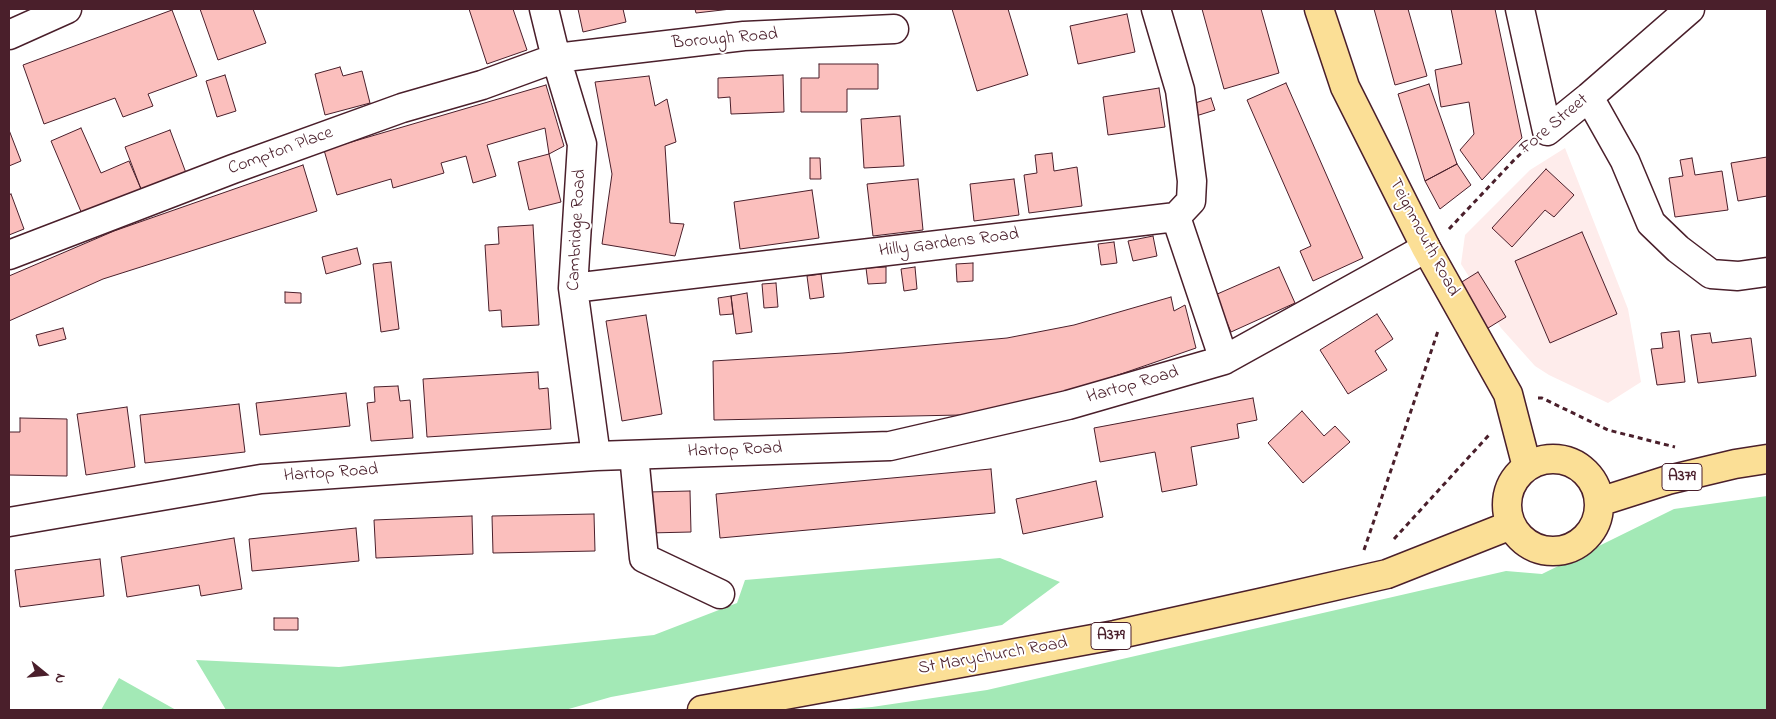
<!DOCTYPE html>
<html>
<head>
<meta charset="utf-8">
<style>
	body { margin:0 }
	#map { position:relative; width:1776px; height:719px; overflow:hidden; background:#fff; font-family:"Indie Flower",sans-serif }
	canvas { display:block }
	.frame { position:absolute; inset:0; border:10px solid #4a1f2b; pointer-events:none }
	.north { position:absolute; left:20px; top:649px; width:50px; height:50px; -webkit-text-stroke:4px #fff; paint-order:stroke; rotate:107deg; font-size:14px; font-weight:700; line-height:20px; text-align:center; color:#4a1f2b }
	.north::after { content:''; display:block; margin:auto; width:18px; height:22px; background:#4a1f2b; clip-path:polygon(50% 0,100% 100%,50% 72%,0 100%) }
</style>
</head>
<body>
<div id="map">
<canvas width="1776" height="719"></canvas>
<div class="frame"></div>
<div class="north">N</div>
</div>
<script>
const ctx = document.querySelector('canvas').getContext('2d');
ctx.lineJoin = 'round';
function fillPath(path, color) { ctx.fillStyle = color; ctx.fill(path, 'evenodd'); }
const toPath = rows => new Path2D(rows.map(r => 'M' + r).join(''));
function strokePath(path, color, width, dash) { ctx.strokeStyle = color; ctx.lineWidth = width; ctx.lineCap = dash ? 'butt' : 'round'; ctx.setLineDash(dash || []); ctx.stroke(path); }
function write(font, color, halo, rows, align = 'center') {
  ctx.font = font + ' "Indie Flower",sans-serif'; ctx.lineWidth = 4; ctx.setLineDash([]); ctx.textBaseline = 'middle'; ctx.strokeStyle = halo; ctx.fillStyle = color; for (const [text, x, y, turn = 0] of rows) {
    ctx.save(); ctx.translate(x, y); ctx.rotate((+turn || 0) * Math.PI / 180); ctx.textAlign = isNaN(turn) ? turn : align; if (halo) ctx.strokeText(text, 0, 0); ctx.fillText(text, 0, 0); ctx.restore();
  }
}
const built = toPath([
	[1565,148,1628,309,1641,382,1608,403,1549,375,1535,366,1501,328,1461,264,1465,235,1530,170]
]);
const green = toPath([
	[1767,496,1767,710,836,710,872,707,987,690,1506,571,1542,574,1674,509],
	[1000,558,1060,582,1002,625,611,697,565,710,226,710,196,660,339,667,654,635,737,603,745,580],
	[119,678,176,710,101,710]
]);
const building = toPath([
	[200,9,253,9,266,43,218,60,200,9],
	[469,9,513,9,527,50,487,64,469,9],
	[578,9,623,9,626,22,583,32,578,9],
	[695,9,731,9,696,13,695,9],
	[952,9,1008,9,1028,75,977,91,952,9],
	[1202,9,1261,9,1279,73,1224,89,1202,9],
	[1374,9,1408,9,1427,76,1395,85,1374,9],
	[1451,9,1495,9,1522,138,1482,180,1460,150,1474,134,1469,102,1441,107,1435,70,1462,64,1451,9],
	[172,10,197,76,148,94,153,106,123,117,115,98,44,124,23,65,172,10],
	[1127,14,1135,52,1078,64,1070,26,1127,14],
	[819,64,878,64,878,89,847,89,847,112,801,112,801,78,819,78,819,64],
	[340,67,343,76,362,71,370,103,325,115,315,74,340,67],
	[225,75,236,111,217,117,206,81,225,75],
	[783,75,784,112,731,114,730,97,718,98,718,78,783,75],
	[649,76,655,106,667,99,676,142,665,146,670,223,684,224,675,256,602,244,612,174,595,82,649,76],
	[1286,83,1363,258,1313,281,1300,251,1311,246,1247,100,1286,83],
	[1429,84,1457,164,1425,181,1398,94,1429,84],
	[546,85,564,146,549,154,545,128,487,145,496,176,473,183,466,156,441,163,444,173,393,188,391,179,337,195,324,150,546,85],
	[1159,88,1165,127,1108,135,1103,97,1159,88],
	[1211,98,1215,110,1196,116,1192,104,1211,98],
	[900,116,904,166,864,168,861,119,900,116],
	[81,128,101,173,129,161,141,189,82,214,51,141,81,128],
	[9,130,21,161,9,166,9,130],
	[170,130,186,173,141,189,125,147,170,130],
	[1052,153,1054,171,1077,167,1082,206,1029,213,1024,175,1037,173,1035,155,1052,153],
	[549,154,561,202,529,210,518,162,549,154],
	[1767,157,1767,196,1738,201,1731,163,1767,157],
	[810,158,820,158,821,179,810,179,810,158],
	[1692,158,1695,175,1722,171,1728,210,1675,217,1669,178,1683,176,1680,160,1692,158],
	[1457,164,1471,185,1440,209,1425,181,1457,164],
	[303,165,317,211,103,279,9,321,9,276,114,231,303,165],
	[1546,169,1574,195,1554,217,1545,210,1512,247,1492,228,1546,169],
	[918,179,923,230,873,236,867,184,918,179],
	[1014,179,1019,215,974,221,970,184,1014,179],
	[812,190,819,238,740,249,734,202,812,190],
	[11,194,24,229,9,235,9,195,11,194],
	[533,225,539,325,502,327,501,310,489,311,485,245,499,244,498,227,533,225],
	[1582,232,1617,314,1550,343,1515,261,1582,232],
	[1153,236,1157,256,1133,261,1128,241,1153,236],
	[1114,242,1117,263,1101,265,1098,244,1114,242],
	[357,248,361,264,326,274,322,257,357,248],
	[391,262,399,329,381,332,373,264,391,262],
	[973,263,973,281,957,282,956,264,973,263],
	[886,267,886,283,868,284,866,268,886,267],
	[915,267,917,289,904,291,901,269,915,267],
	[1279,267,1295,303,1231,332,1215,295,1279,267],
	[1478,272,1506,317,1480,333,1452,288,1478,272],
	[821,274,824,297,810,299,807,276,821,274],
	[776,283,778,307,764,308,762,284,776,283],
	[285,292,301,293,301,303,285,303,285,292],
	[747,293,752,332,736,334,731,296,747,293],
	[731,296,733,314,720,315,718,298,731,296],
	[1171,297,1174,311,1185,305,1196,348,1069,392,961,415,714,420,713,361,843,353,1007,338,1074,325,1171,297],
	[1377,314,1393,339,1375,351,1387,370,1348,394,1320,350,1377,314],
	[646,315,662,414,622,421,606,321,646,315],
	[63,328,66,339,39,346,36,335,63,328],
	[1679,331,1685,382,1657,385,1651,349,1663,348,1661,333,1679,331],
	[1710,333,1712,343,1751,338,1756,376,1698,383,1691,335,1710,333],
	[538,372,539,389,548,388,551,429,427,437,423,379,538,372],
	[398,386,400,401,410,400,413,438,371,441,367,403,375,402,374,387,398,386],
	[346,393,350,426,260,435,256,403,346,393],
	[1253,398,1257,420,1237,424,1239,438,1191,447,1197,485,1162,492,1155,452,1100,462,1094,428,1253,398],
	[239,404,245,452,145,463,140,415,239,404],
	[127,407,135,467,86,475,77,414,127,407],
	[1302,411,1324,436,1335,426,1350,442,1303,483,1268,443,1302,411],
	[20,418,67,419,67,476,9,475,9,432,20,432,20,418],
	[991,469,995,513,720,538,716,494,991,469],
	[1096,481,1103,517,1023,534,1016,499,1096,481],
	[690,491,691,532,649,533,648,492,690,491],
	[594,514,595,551,493,553,492,516,594,514],
	[472,516,473,554,376,558,374,520,472,516],
	[356,528,359,561,252,571,249,539,356,528],
	[234,538,242,589,201,596,199,585,127,597,121,557,234,538],
	[100,559,104,596,20,607,15,570,100,559],
	[274,618,298,618,298,630,274,630,274,618]
]);
const path = toPath([
	[1449,229,1515,159,1526,149],
	[1538,398,1542,398,1608,430,1675,447],
	[1394,539,1489,435],
	[1364,550,1438,331]
]);
const minor = toPath([
	[544,9,556,58,582,144,573,288,596,456],
	[1156,9,1180,90,1192,181,1191,201,1176,217],
	[1520,9,1547,131,1589,97,1690,9],
	[9,35,67,9],
	[1589,97,1625,161,1651,223,1678,249,1711,274,1738,276,1767,272],
	[1176,217,1224,360],
	[9,255,233,169,402,108,482,85,556,58,744,36,894,29],
	[573,288,1176,217],
	[634,455,644,558,720,594],
	[9,522,261,479,596,456,890,446,1068,405,1224,360,1426,248]
]);
const major = toPath([
	[1319,9,1345,87,1426,248,1508,394,1527,467],
	'1507 505a46 46 0 1 1 92 0a46 46 0 1 1-92 0Z',
	[1599,502,1668,480,1735,464,1767,459],
	[702,710,1115,635,1260,603,1387,574,1511,525]
]);
const shields = [
	[1682,477,40],
	[1111,636,40]
];
const shieldNames = [
	["A379",1682,477],
	["A379",1111,636]
];
const streetNames = [
	["Borough Road",725,40,-5],
	["Fore Street",1555,125,-40],
	["Compton Place",281,152,-20],
	["Cambridge Road",578,230,-87],
	["Teignmouth Road",1423,238,62],
	["Hilly Gardens Road",949,244,-7],
	["Hartop Road",1133,386,-16],
	["Hartop Road",735,451,-2],
	["Hartop Road",331,474,-4],
	["St Marychurch Road",993,657,-10]
];
fillPath(built, '#feeceb');
fillPath(green, '#a3e9b6');
fillPath(building, '#fbbfbd');
strokePath(building, '#4a1f2b', 1);
strokePath(minor, '#4a1f2b', 31);
strokePath(major, '#4a1f2b', 31);
strokePath(path, '#4a1f2b', 3, [5, 4]);
strokePath(minor, '#fff', 28);
strokePath(major, '#fbdf96', 28);
for (const [x, y, w] of shields) { const box = new Path2D(); box.roundRect(x - w / 2, y - 13.5, w, 27, 4); ctx.fillStyle = '#fff'; ctx.fill(box); strokePath(box, '#4a1f2b', 1); }
write('bold 16px', '#4a1f2b', null, shieldNames);
write('18px', '#4a1f2b', '#fff', streetNames);
</script>
</body>
</html>
